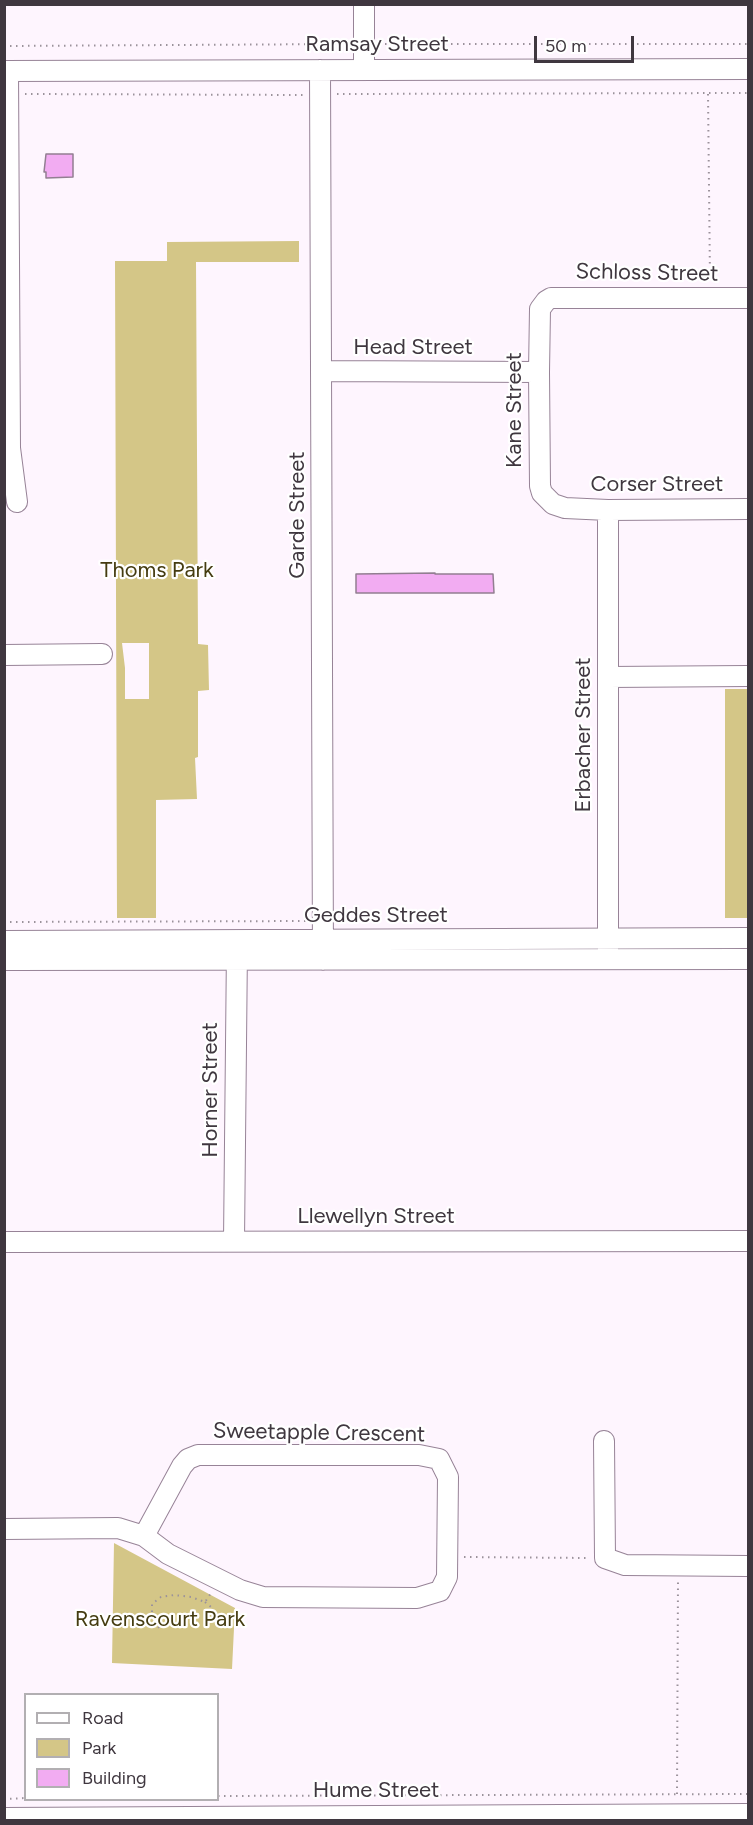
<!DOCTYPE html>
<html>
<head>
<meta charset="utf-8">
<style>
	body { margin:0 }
	#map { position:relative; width:753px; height:1825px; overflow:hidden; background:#fef5fe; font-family:Figtree,sans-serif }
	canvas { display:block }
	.frame { position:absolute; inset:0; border:6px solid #3f373f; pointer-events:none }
	.legend { position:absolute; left:24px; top:1693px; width:195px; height:108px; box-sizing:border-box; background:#fff; border:2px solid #b2afb2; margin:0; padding:8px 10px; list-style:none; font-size:18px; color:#3f373f }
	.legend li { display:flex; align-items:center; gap:12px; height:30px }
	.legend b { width:30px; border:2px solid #b2afb2 }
	.scale { position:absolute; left:534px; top:36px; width:100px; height:27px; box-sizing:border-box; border:3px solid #3f373f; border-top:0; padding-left:8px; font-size:18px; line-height:21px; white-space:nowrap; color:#3f373f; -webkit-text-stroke:4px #fff; paint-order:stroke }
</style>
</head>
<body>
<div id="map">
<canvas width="753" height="1825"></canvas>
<div class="frame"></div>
<ul class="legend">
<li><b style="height:8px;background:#fff"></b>Road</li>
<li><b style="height:16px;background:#d4c687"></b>Park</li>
<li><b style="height:16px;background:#f2acf2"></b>Building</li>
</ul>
<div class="scale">50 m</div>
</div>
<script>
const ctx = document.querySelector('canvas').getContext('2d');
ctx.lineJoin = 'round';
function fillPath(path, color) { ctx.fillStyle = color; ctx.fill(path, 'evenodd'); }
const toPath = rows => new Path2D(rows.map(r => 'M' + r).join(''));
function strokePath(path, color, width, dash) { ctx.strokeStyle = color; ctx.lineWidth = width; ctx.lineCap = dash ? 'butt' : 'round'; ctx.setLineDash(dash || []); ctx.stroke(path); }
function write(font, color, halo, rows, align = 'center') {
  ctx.font = font + ' Figtree,sans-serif'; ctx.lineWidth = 4.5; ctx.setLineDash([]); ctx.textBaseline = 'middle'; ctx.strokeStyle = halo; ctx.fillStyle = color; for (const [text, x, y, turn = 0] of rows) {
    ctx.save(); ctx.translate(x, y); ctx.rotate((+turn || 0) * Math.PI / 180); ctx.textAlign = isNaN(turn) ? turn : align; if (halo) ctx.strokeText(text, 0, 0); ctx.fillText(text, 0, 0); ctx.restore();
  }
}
const green = toPath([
	[299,241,299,262,196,262,198,644,208,645,209,690,198,691,198,757,195,758,197,799,156,800,156,918,117,918,115,261,167,261,167,242],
	[122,643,149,643,149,699,125,699,125,668],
	[725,689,748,689,748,918,725,918],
	[114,1543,235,1608,232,1669,112,1663]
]);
const building = toPath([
	[46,154,73,154,73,177,46,178,46,172,44,172,46,154],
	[435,573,435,574,493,574,494,593,356,593,356,574,435,573]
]);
const path = toPath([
	[379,44,748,44],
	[4,46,347,44],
	[25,94,305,95],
	[337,94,748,93],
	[708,94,710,280],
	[4,922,308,921],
	[464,1557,588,1558],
	[205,1602,211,1607],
	[159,1628,152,1616,152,1604,161,1597,174,1595,191,1597,205,1602,211,1593],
	[677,1794,678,1580],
	[218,1796,748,1794],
	[4,1799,26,1798]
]);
const minor = toPath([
	[364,4,364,69],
	[320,70,323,960],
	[4,71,748,69],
	[8,71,10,448,17,502],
	[748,298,551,298,546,301,540,309,539,372,540,486,542,493,553,504,565,508,608,510,748,509],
	[322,371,539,372],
	[4,655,102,654],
	[608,677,748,676],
	[4,941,748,938],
	[608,951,608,510],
	[4,960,748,959],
	[234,1241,237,946],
	[4,1242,748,1241],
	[604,1441,605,1558,625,1565,748,1566],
	[4,1529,118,1528,144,1536,168,1554,240,1590,263,1597,417,1598,440,1591,447,1577,448,1477,439,1459,419,1455,198,1455,188,1459,182,1466,144,1536],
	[4,1818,748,1814]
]);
const streetNames = [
	["Ramsay Street",377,45],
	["Schloss Street",647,273,1],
	["Head Street",413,348],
	["Kane Street",515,410,-90],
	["Corser Street",657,485],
	["Garde Street",298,515,-90],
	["Erbacher Street",584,735,-90],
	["Geddes Street",376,916],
	["Horner Street",211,1090,-90],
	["Llewellyn Street",376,1217],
	["Sweetapple Crescent",319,1433,1],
	["Hume Street",376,1791]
];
const parkNames = [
	["Thoms Park",157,571],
	["Ravenscourt Park",160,1620]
];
fillPath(green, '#d4c687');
fillPath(building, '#f2acf2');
strokePath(building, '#927e91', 1.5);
strokePath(minor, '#978397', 22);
strokePath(path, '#9b929b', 2, [1.5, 4.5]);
strokePath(minor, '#fff', 20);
write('22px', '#3f373f', '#fff', streetNames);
write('22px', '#453c11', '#fff', parkNames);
</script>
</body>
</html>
